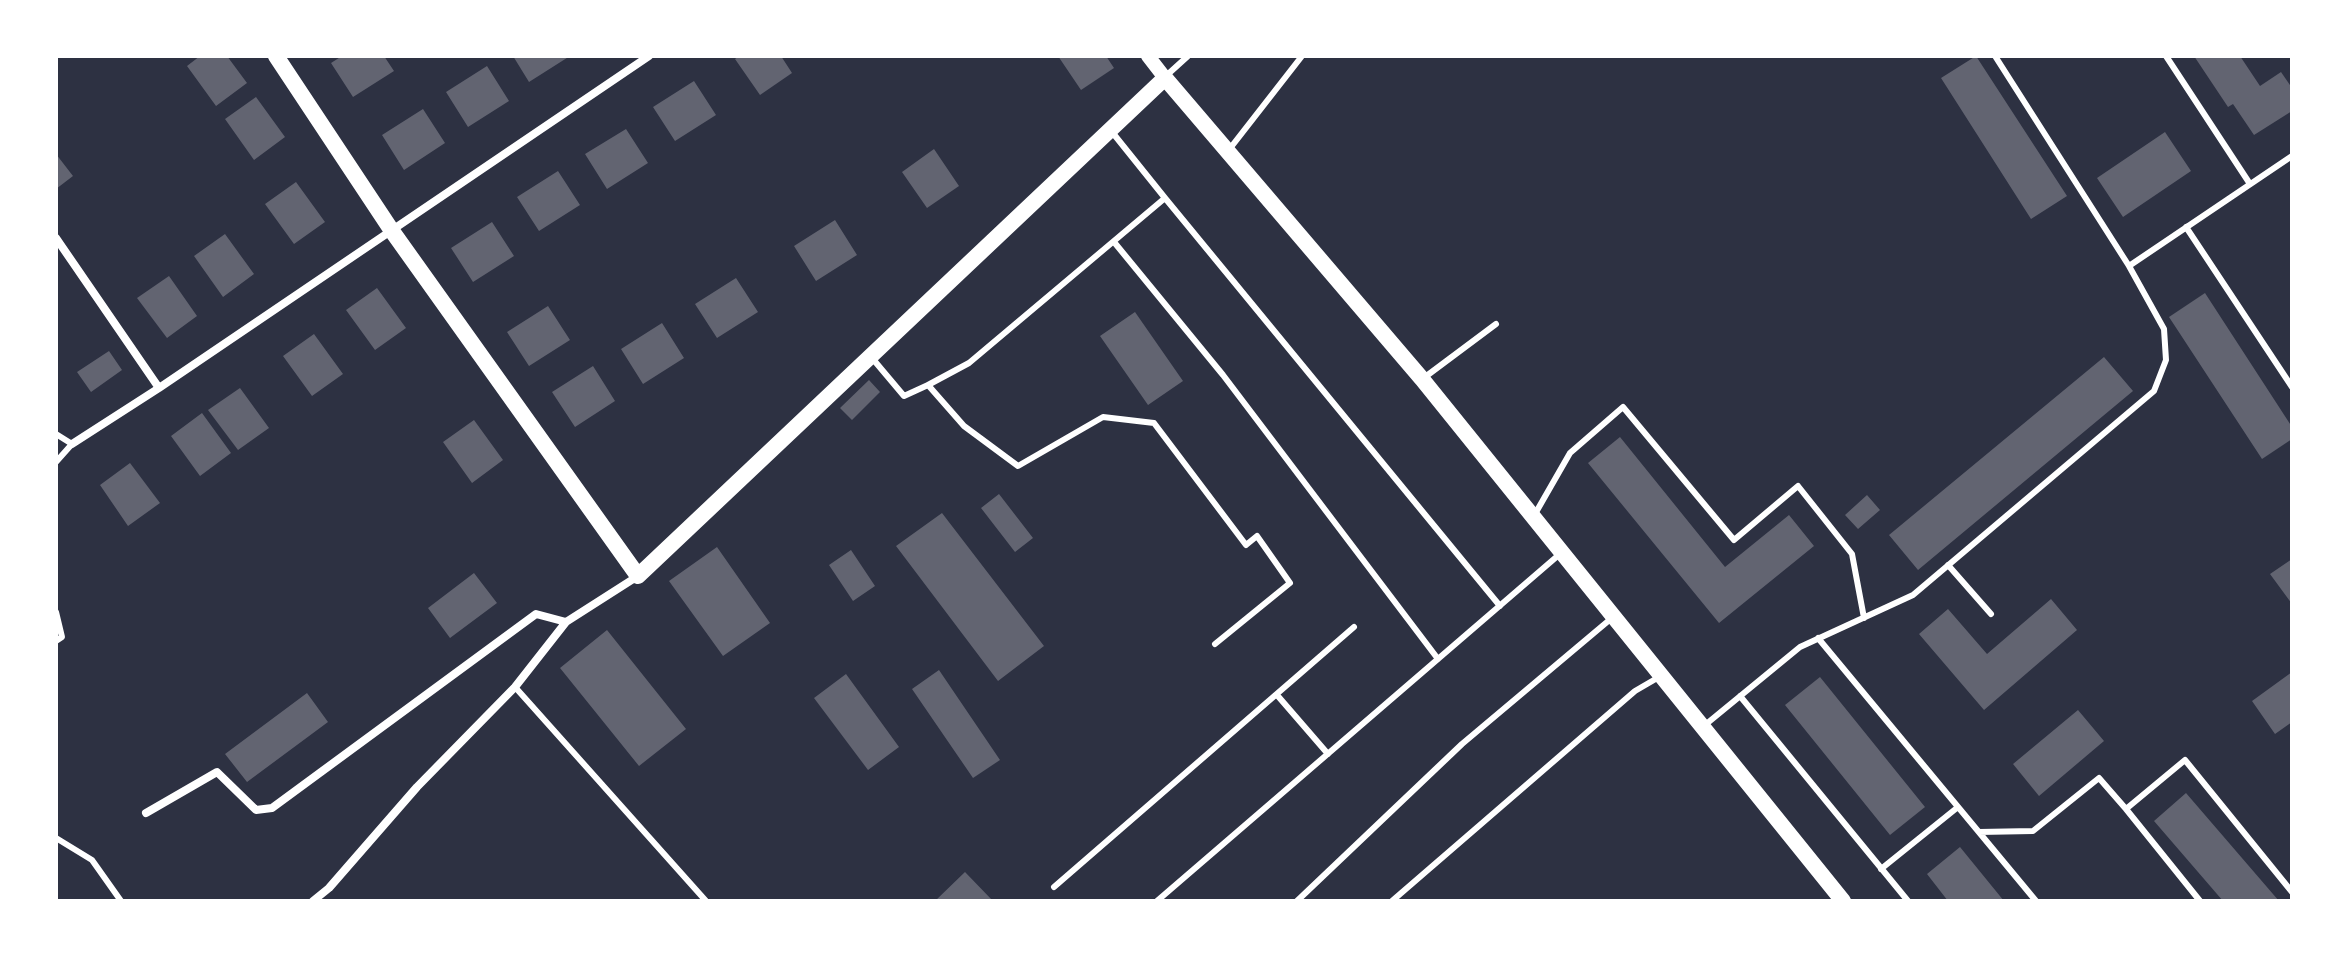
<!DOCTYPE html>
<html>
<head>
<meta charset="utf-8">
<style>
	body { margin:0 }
	#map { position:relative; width:2348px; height:957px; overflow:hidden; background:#2d3142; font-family:"Fira Sans Condensed",sans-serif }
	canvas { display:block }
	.frame { position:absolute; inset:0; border:58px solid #fff; pointer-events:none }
</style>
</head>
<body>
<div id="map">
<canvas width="2348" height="957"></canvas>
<div class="frame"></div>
</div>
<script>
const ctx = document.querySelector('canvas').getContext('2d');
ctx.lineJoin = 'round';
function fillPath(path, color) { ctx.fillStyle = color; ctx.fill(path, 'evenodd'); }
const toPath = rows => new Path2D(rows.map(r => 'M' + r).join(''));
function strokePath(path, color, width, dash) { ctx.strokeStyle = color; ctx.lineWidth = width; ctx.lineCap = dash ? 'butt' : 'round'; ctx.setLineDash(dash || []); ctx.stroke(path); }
const building = toPath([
	[200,56,227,56,247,83,216,106,187,66],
	[342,56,384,56,394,71,353,97,331,63],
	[513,56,570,56,529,82],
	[739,56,781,56,792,73,760,95,735,59],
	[1058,56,1106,56,1114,68,1081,90],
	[1976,56,2067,196,2031,219,1941,78],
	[2194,56,2240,56,2260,86,2281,72,2292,88,2292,111,2254,135,2233,104,2228,107],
	[487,66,509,101,468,127,446,92],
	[694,81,716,115,675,141,653,107],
	[256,97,285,137,254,160,225,119],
	[423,109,445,143,404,170,382,135],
	[626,129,648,163,607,189,585,154],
	[2165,132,2191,171,2123,217,2097,178],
	[934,149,959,186,927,208,902,172],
	[56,154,73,176,56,189],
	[558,171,580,205,539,231,517,197],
	[296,182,325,222,294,244,265,204],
	[835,220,857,255,816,281,794,246],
	[492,222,514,256,473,282,451,248],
	[225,234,254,274,223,297,194,256],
	[169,276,197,316,167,338,137,298],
	[736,278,758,312,717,338,695,304],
	[377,288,406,328,375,350,346,310],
	[2205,293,2292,427,2292,439,2262,459,2169,317],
	[548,306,570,340,529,366,507,332],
	[1135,312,1183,381,1148,405,1100,336],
	[662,323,684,358,643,384,621,349],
	[314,334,343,374,312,396,283,356],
	[109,351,122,370,91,392,77,372],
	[2104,357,2133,391,1918,570,1889,535],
	[593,366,615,401,575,427,552,392],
	[869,380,880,392,852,420,840,408],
	[240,388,269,428,238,450,208,410],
	[202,413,231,453,200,476,171,436],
	[474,420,503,460,472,483,443,442],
	[1620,437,1725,567,1789,515,1814,546,1719,623,1588,463],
	[130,463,160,503,128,526,100,485],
	[999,494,1033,538,1015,552,981,508],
	[1867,495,1880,510,1858,529,1845,515],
	[942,513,1044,646,998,681,896,546],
	[717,547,770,623,723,656,669,581],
	[851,550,875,586,853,601,829,565],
	[2292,559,2292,604,2270,574],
	[474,573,497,603,450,638,428,608],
	[2051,599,2077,630,1984,710,1919,634,1948,609,1987,654],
	[607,630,686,729,639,766,560,668],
	[939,670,1000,760,973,778,912,689],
	[2292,672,2292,722,2275,734,2252,701],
	[846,674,899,747,868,770,814,698],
	[1820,677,1925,807,1890,835,1785,705],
	[307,693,328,722,247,782,225,754],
	[2078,710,2104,741,2039,796,2013,764],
	[2186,793,2279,901,2223,901,2154,821],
	[1960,847,2004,901,1948,901,1927,874],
	[965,872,993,901,935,901]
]);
const service = toPath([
	[1995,56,2129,266],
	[2166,56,2250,184],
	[1167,75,1188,56],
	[1112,132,1165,198],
	[1228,151,1302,56],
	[2186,227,2292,387],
	[1114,242,1223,375,1438,659],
	[872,358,904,396,928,385,964,426,1018,466,1103,417,1154,423,1246,545,1257,536,1290,583,1215,644],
	[1425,377,1496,324],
	[928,385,969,363,1165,198,1500,606],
	[56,434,72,444,56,462],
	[1535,514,1570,453,1623,407,1734,540,1798,486,1852,554,1864,618],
	[1948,565,1991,614],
	[56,612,62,637,56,641],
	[1818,638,2036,901],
	[515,687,706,901],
	[1277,695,1328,754],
	[1740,696,1908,901],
	[1705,725,1800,647,1913,595,2154,391,2166,360,2164,329,2129,266,2292,156],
	[1979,832,2033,831,2099,778,2126,809],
	[56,838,92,860,121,901],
	[1881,869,1958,807],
	[1054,887,1354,627],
	[1157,901,1561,553],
	[1297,901,1462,744,1613,617],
	[1392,901,1635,691,1659,677],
	[2200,901,2126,809,2185,760,2292,892]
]);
const minor = toPath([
	[56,238,159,388],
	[72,444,159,388,649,56],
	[146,813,217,772,256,810,272,808,536,614,566,622],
	[313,901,329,888,417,787,515,687,566,622,638,576]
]);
const tertiary = toPath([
	[1148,56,1165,78]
]);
const secondary = toPath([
	[276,56,392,231,638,576,1165,78,1422,379,1843,901]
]);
fillPath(building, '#626471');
strokePath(service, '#fff', 6);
strokePath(minor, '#fff', 8);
strokePath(tertiary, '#fff', 14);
strokePath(secondary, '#fff', 16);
</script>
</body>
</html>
